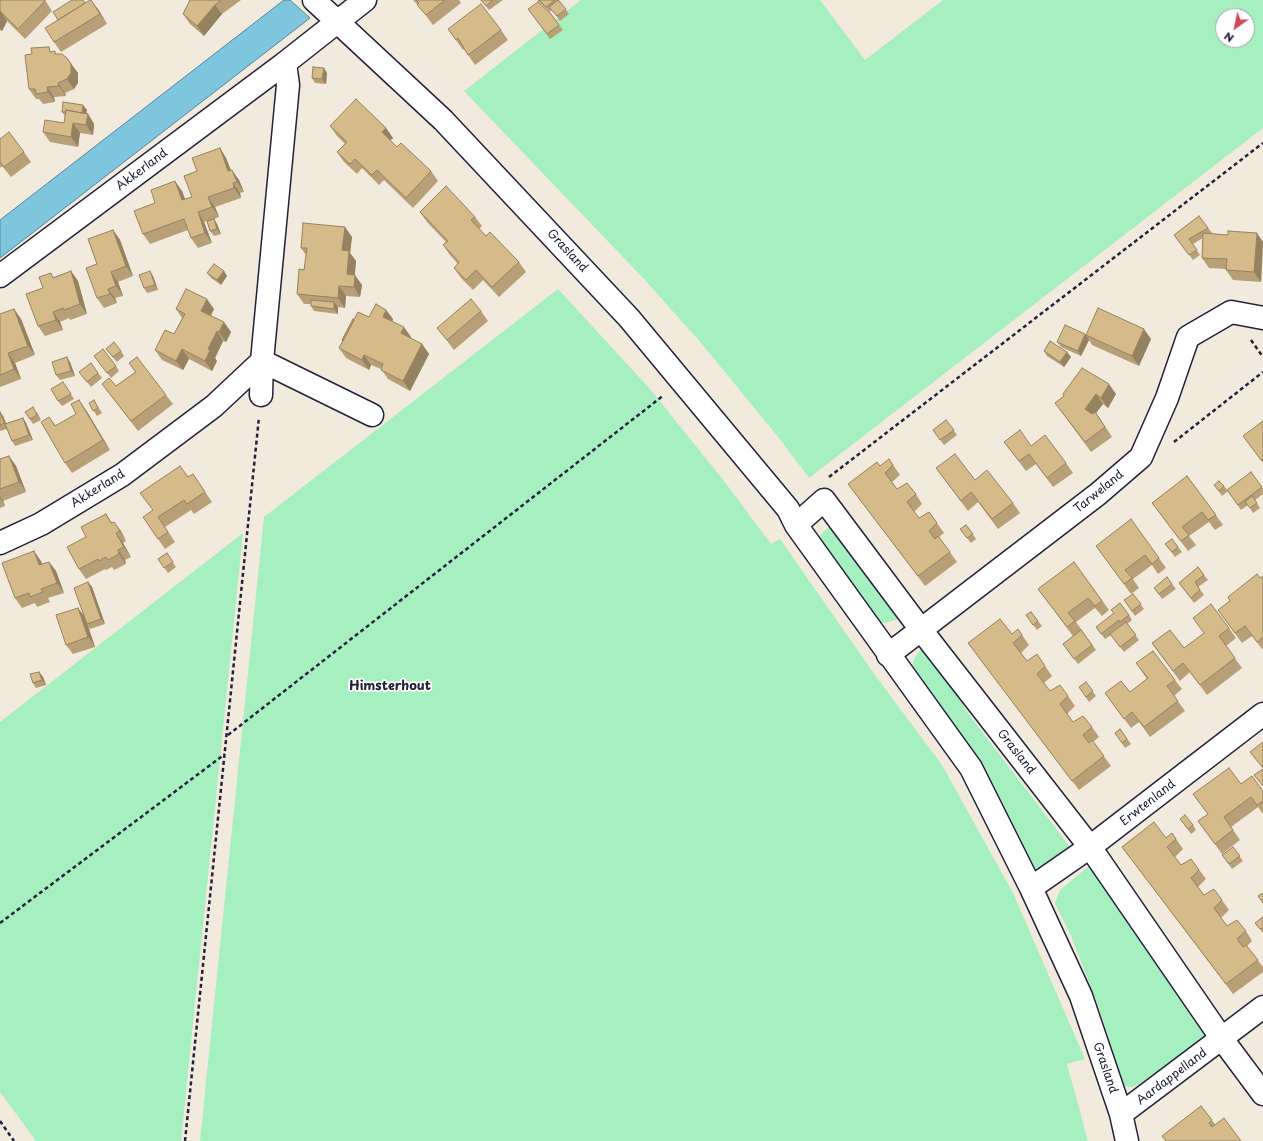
<!DOCTYPE html>
<html>
<head>
<meta charset="utf-8">
<style>
	body { margin:0 }
	#map { position:relative; width:1263px; height:1141px; overflow:hidden; background:#f2eadc; font-family:"Playpen Sans",sans-serif }
	canvas { display:block }
	.north { position:absolute; left:1215px; top:8px; width:40px; height:40px; box-sizing:border-box; background:#fff; border:1px solid #a7a7b1; border-radius:50%; rotate:213deg; font-size:11px; font-weight:700; line-height:16px; text-align:center; color:#22223b }
	.north::after { content:''; display:block; margin:auto; width:14px; height:18px; background:#d1495b; clip-path:polygon(50% 0,100% 100%,50% 72%,0 100%) }
</style>
</head>
<body>
<div id="map">
<canvas width="1263" height="1141"></canvas>
<div class="north">N</div>
</div>
<script>
const ctx = document.querySelector('canvas').getContext('2d');
ctx.lineJoin = 'round';
function fillPath(path, color) { ctx.fillStyle = color; ctx.fill(path, 'evenodd'); }
const toPath = rows => new Path2D(rows.map(r => 'M' + r).join(''));
function strokePath(path, color, width, dash) { ctx.strokeStyle = color; ctx.lineWidth = width; ctx.lineCap = dash ? 'butt' : 'round'; ctx.setLineDash(dash || []); ctx.stroke(path); }
function write(font, color, halo, rows, align = 'center') {
  ctx.font = font + ' "Playpen Sans",sans-serif'; ctx.lineWidth = 3.5; ctx.setLineDash([]); ctx.textBaseline = 'middle'; ctx.strokeStyle = halo; ctx.fillStyle = color; for (const [text, x, y, turn = 0] of rows) {
    ctx.save(); ctx.translate(x, y); ctx.rotate((+turn || 0) * Math.PI / 180); ctx.textAlign = isNaN(turn) ? turn : align; if (halo) ctx.strokeText(text, 0, 0); ctx.fillText(text, 0, 0); ctx.restore();
  }
}
const green = toPath([
	[581,0,820,0,865,60,943,0,1263,0,1263,128,809,478,779,438,702,344,645,280,464,91],
	[1223,16,1247,16,1247,40,1223,40],
	[558,289,650,389,724,481,771,544,780,539,877,678,942,765,1013,893,1085,1059,1067,1064,1088,1141,200,1141,264,517],
	[831,525,899,619,885,623,877,622,816,539],
	[243,533,181,1141,36,1141,0,1092,0,722],
	[923,647,950,683,967,712,1070,847,1045,868,1034,869,981,771,933,694,912,665,915,657],
	[1089,866,1208,1036,1139,1084,1132,1087,1124,1086,1099,1008,1071,936,1055,903,1060,890]
]);
const water = toPath([
	[284,0,290,0,310,18,0,258,0,220,284,0]
]);
const path = toPath([
	[1251,340,1263,357],
	[1174,442,1263,372],
	[829,477,1263,143],
	[228,735,664,395],
	[0,923,225,754],
	[0,1121,14,1141],
	[185,1141,259,417]
]);
const street = toPath([
	[314,0,443,120,629,318,788,509,796,525,971,768,1031,888,1081,996,1121,1114,1127,1141],
	[0,276,285,63,365,0],
	[261,395,262,361,372,415],
	[796,525,824,500,922,631,1090,847,1222,1039,1263,1094],
	[0,543,41,524,122,475,214,406,262,361,288,85,285,63],
	[888,655,1098,494,1141,457,1167,398,1188,337,1231,312,1263,318],
	[1031,888,1090,847,1263,714],
	[1121,1114,1263,1007]
]);
const wall = toPath([
	[0,0,45,0,52,11,25,39,7,21,2,31,0,30],
	[190,0,241,0,222,14,204,36,190,24,183,14],
	[413,0,459,0,461,3,433,25,418,5],
	[481,0,503,0,489,10],
	[537,0,559,0,569,14,560,21,552,10,550,12],
	[85,3,98,9,107,24,61,52,54,42,58,20],
	[528,9,551,14,563,30,550,39],
	[448,29,501,30,508,40,475,65,464,49,463,50],
	[52,51,57,54,74,68,78,73,78,83,74,89,65,93,66,96,54,97,55,102,43,104,39,99,36,99,29,89],
	[327,73,326,84,315,83,312,78],
	[83,105,87,110,86,113,88,114,94,124,93,135,80,133,78,147,50,142,43,132,64,123,65,116,62,112],
	[330,126,386,128,393,138,390,140,397,147,431,171,438,181,413,208,384,180,379,185,362,168,357,174,344,162,337,152,345,144,337,136],
	[0,139,24,152,31,162,11,177,2,166,0,168],
	[220,148,226,158,231,170,239,180,244,192,240,193,241,198,215,207,219,217,214,219,217,224,221,234,214,236,210,231,207,221,204,222,212,243,198,248,191,238,188,230,150,244,143,234,155,203,182,191,185,199,192,197,197,171],
	[420,212,475,217,482,226,479,229,486,236,519,262,526,272,499,297,483,280,473,290,461,278,454,268,458,264,450,255,443,245,446,242,427,222],
	[1199,216,1212,233,1210,233,1263,242,1261,282,1233,280,1226,270,1226,269,1209,268,1202,258,1203,238,1193,244,1200,255,1193,260,1174,235],
	[345,227,352,237,350,253,356,261,354,275,362,285,360,297,346,296,345,308,338,307,338,314,314,311,311,306,311,304,304,304,297,294,304,270,306,255,301,248],
	[113,230,120,240,133,276,118,282,123,296,115,298,117,303,104,308,97,298,97,264],
	[71,271,78,281,87,314,70,320,69,318,60,322,63,330,45,336,38,326,43,288,54,277],
	[224,271,227,276,221,285,211,278,207,273],
	[153,276,158,290,147,293,144,288],
	[14,309,21,319,35,355,15,363,21,379,0,387,0,314],
	[176,309,214,309,211,315,231,332,226,342,223,341,215,358,217,361,212,371,189,359,183,370,162,360,155,350,174,334,182,318],
	[386,310,393,319,392,322,411,337,410,338,422,344,429,354,410,391,388,379,381,369,371,365,369,370,346,358,339,348,343,341,342,340,354,320,369,317],
	[481,311,488,321,454,350,444,337,437,328],
	[1085,334,1151,339,1139,366,1092,345,1089,340,1081,356,1061,347,1057,342],
	[106,349,121,351,124,356,117,362],
	[1044,351,1067,352,1071,357,1064,367,1047,356],
	[94,356,116,366,119,371,111,378],
	[70,362,75,376,60,380,56,375],
	[129,363,166,395,173,404,138,431,102,384,116,386,135,372],
	[79,372,98,373,102,378,91,387],
	[63,382,74,399,62,406,58,401],
	[1063,394,1116,394,1108,408,1103,404,1096,413,1112,437,1091,452,1055,403,1064,396],
	[94,400,102,413,97,416,89,403],
	[86,410,110,450,72,473,65,463,49,417,56,426],
	[0,412,3,416,6,424,23,418,26,423,33,440,15,446,12,441,7,429,0,431],
	[25,412,37,412,41,420,33,424],
	[946,420,957,435,944,445,933,430],
	[1263,421,1263,463,1243,436],
	[1004,442,1031,446,1066,463,1073,473,1053,487,1036,464,1026,471],
	[9,456,16,466,26,492,3,501,5,506,0,508,0,459],
	[889,459,900,475,892,482,897,489,916,494,922,504,914,512,919,518,929,512,944,533,939,537,957,562,925,586,848,484,880,466],
	[936,468,975,480,1013,503,1020,513,998,529,978,502,968,511],
	[1251,472,1263,489,1263,494,1255,500,1260,508,1253,513,1248,505,1241,510,1227,490],
	[193,474,212,502,194,514,191,510,165,527,175,542,165,549,143,517,153,510,188,477],
	[1187,476,1223,525,1215,530,1209,522,1189,536,1196,545,1188,551,1152,503],
	[1214,485,1224,486,1228,491,1222,496],
	[106,514,112,523,121,531,126,541,123,543,131,557,125,560,126,564,114,570,112,567,106,570,105,569,86,579,79,569,86,537],
	[966,525,976,539,971,543,960,529],
	[1172,539,1182,552,1175,557,1165,544],
	[1096,546,1159,558,1166,568,1158,574,1152,565,1133,579,1139,588,1131,594],
	[167,553,176,567,168,573,158,559],
	[41,561,42,564,49,562,56,571,64,593,48,598,50,602,37,607,35,603,22,608,15,598],
	[1074,562,1109,610,1102,616,1095,608,1076,622,1096,650,1078,664,1063,644,1073,636,1038,589],
	[1198,567,1208,580,1198,587,1204,595,1194,603,1179,583],
	[1263,576,1263,650,1252,636,1242,643,1218,610],
	[1167,577,1176,589,1162,599,1154,588],
	[88,582,92,587,105,624,90,629,88,626,95,647,73,654,66,645,83,615],
	[1133,594,1144,609,1135,616,1124,600],
	[1026,615,1038,621,1042,626,1037,630],
	[1129,615,1132,620,1127,624,1139,640,1124,652,1111,635,1105,639,1096,627],
	[1229,628,1236,638,1226,646,1242,668,1207,695,1190,672,1180,681,1152,643,1184,648],
	[1018,629,1029,645,1021,653,1027,661,1045,666,1052,676,1044,683,1050,691,1068,696,1075,706,1067,714,1073,722,1092,727,1099,737,1093,742,1111,766,1079,790,968,643,1012,634],
	[1136,663,1175,680,1182,689,1174,696,1185,711,1150,737,1139,722,1131,728,1105,693,1130,692,1147,679],
	[39,672,43,677,46,685,36,688,33,683],
	[1086,682,1096,696,1089,702,1079,687],
	[1120,729,1131,744,1125,748,1115,733],
	[1241,784,1263,791,1263,814,1258,807,1231,827,1240,840,1222,854,1198,821,1208,814,1193,794],
	[1180,819,1193,825,1196,830,1191,834],
	[1172,833,1183,849,1175,857,1181,865,1191,859,1206,879,1198,887,1204,895,1222,900,1229,910,1221,918,1227,926,1246,931,1252,941,1247,946,1263,967,1263,972,1233,994,1122,847,1166,838],
	[1233,847,1243,861,1232,869,1222,855],
	[1263,917,1263,933,1255,923],
	[1201,1106,1215,1124,1241,1141,1166,1141,1162,1136]
]);
const shadedWall = toPath([
	[91,0,98,9,107,24,100,14],
	[215,5,222,14,204,36,197,26],
	[0,11,7,21,2,31,0,28],
	[67,58,78,73,78,83,74,89,67,79],
	[324,68,327,73,326,84,322,79],
	[58,83,65,93,66,96,59,86],
	[47,87,54,97,55,102,48,92],
	[83,105,87,110,86,119,82,114],
	[88,114,94,124,93,135,86,125],
	[73,123,80,133,78,147,71,137],
	[386,128,393,138,389,142,382,132],
	[220,148,226,158,235,181,228,171],
	[232,170,239,180,244,192,237,182],
	[175,181,182,191,189,210,182,200],
	[233,183,240,193,241,198,234,188],
	[208,197,215,207,219,217,212,207],
	[198,212,204,222,212,243,205,233],
	[214,219,217,224,221,234,217,229],
	[345,227,352,237,350,253,356,261,354,284,347,274,342,250],
	[113,230,120,240,133,276,126,266],
	[1257,233,1263,242,1261,282,1254,272],
	[71,271,78,281,87,314,80,304],
	[150,271,153,276,158,290,155,285],
	[224,271,227,276,221,285,217,280],
	[111,272,118,282,123,296,116,286],
	[355,275,362,285,360,297,354,287],
	[339,286,346,296,345,308,338,298],
	[108,289,115,298,117,303,110,294],
	[207,299,214,309,208,321,201,311],
	[334,302,338,307,338,314,334,309],
	[14,309,21,319,35,355,28,346],
	[386,310,393,319,390,327,383,317],
	[53,312,60,322,63,330,56,320],
	[224,322,231,332,226,342,219,332],
	[404,327,411,337,408,343,401,333],
	[1144,329,1151,339,1139,366,1132,356],
	[217,331,223,341,215,358,217,361,212,371,205,361,208,349],
	[1085,334,1089,340,1081,356,1078,351],
	[422,344,429,354,410,391,403,381],
	[182,349,189,359,183,370,176,361],
	[1067,352,1071,357,1064,367,1060,362],
	[8,353,15,363,21,379,14,369],
	[364,355,371,365,369,370,362,360],
	[67,357,70,362,75,376,71,371],
	[1109,384,1116,394,1108,408,1101,398],
	[1096,394,1103,404,1096,413,1112,437,1105,427,1092,419,1085,409],
	[79,400,86,410,110,450,103,440],
	[0,412,3,416,8,428,4,423],
	[23,418,26,423,33,440,29,435],
	[9,456,16,466,26,492,19,482],
	[0,496,3,501,5,506,0,498],
	[114,522,121,531,126,541,120,531],
	[116,533,123,543,131,557,124,547],
	[118,550,125,560,126,564,119,554],
	[34,551,41,561,46,575,39,565],
	[49,562,56,571,64,593,57,583],
	[88,582,92,587,105,624,101,619],
	[78,608,85,617,87,624,88,626,95,647,88,637],
	[39,672,43,677,46,685,42,680]
]);
const building = toPath([
	[0,0,45,0,45,1,18,29,0,11,0,0],
	[72,0,83,0,85,3,58,20,53,12,72,0],
	[90,0,91,0,100,14,54,42,45,28,90,0],
	[190,0,221,0,215,5,197,26,183,14,190,0],
	[416,0,445,0,426,15,417,5,419,3,416,0],
	[481,0,493,0,486,6,481,0],
	[539,0,555,0,546,7,539,0],
	[558,0,566,9,557,16,549,7,558,0],
	[538,2,551,14,559,25,547,34,528,9,538,2],
	[481,4,501,30,468,55,458,38,456,40,448,29,481,4],
	[49,47,50,52,55,51,55,54,62,54,67,58,71,64,71,73,67,79,58,83,59,86,47,87,48,92,36,94,35,89,29,89,25,55,32,54,31,48,49,47],
	[313,67,324,68,322,79,312,78,313,67],
	[356,99,386,128,382,132,397,147,401,143,431,171,406,198,377,170,372,175,355,159,350,164,337,152,347,142,330,126,356,99],
	[63,102,83,105,82,113,66,110,65,112,62,112,63,102],
	[66,110,88,114,86,125,73,123,71,137,43,132,45,120,64,123,66,110],
	[9,132,24,152,4,167,0,162,0,139,9,132],
	[220,148,228,171,232,170,237,182,233,183,234,188,208,197,212,207,198,212,205,233,191,238,184,219,143,234,134,211,155,203,151,190,175,181,182,200,192,197,184,176,197,171,192,158,220,148],
	[446,186,475,217,471,220,486,236,490,232,519,262,492,287,476,270,466,280,454,268,459,262,443,245,448,241,420,212,446,186],
	[1199,216,1208,228,1189,239,1197,250,1189,255,1174,235,1199,216],
	[214,219,217,229,210,231,207,221,214,219],
	[303,223,345,227,342,250,349,251,347,274,355,275,354,287,339,286,338,298,297,294,299,269,304,270,307,248,301,248,303,223],
	[113,230,126,266,111,272,116,286,108,289,110,294,97,298,86,268,97,264,88,239,113,230],
	[1228,231,1257,233,1254,272,1226,270,1227,259,1202,258,1203,233,1228,235,1228,231],
	[214,264,224,271,217,280,207,273,214,264],
	[71,271,80,304,64,310,63,308,53,312,56,320,38,326,26,294,43,288,39,277,51,273,53,278,71,271],
	[150,271,155,285,144,288,139,275,150,271],
	[186,289,207,299,201,311,224,322,219,332,217,331,208,349,210,351,205,361,182,349,176,361,155,350,165,330,174,334,185,314,176,309,186,289],
	[471,299,481,311,447,340,437,328,471,299],
	[311,300,334,302,334,309,311,306,311,300],
	[376,304,386,310,383,317,404,327,401,333,422,344,403,381,381,370,383,364,364,355,362,360,339,348,358,312,369,317,376,304],
	[1098,308,1144,329,1132,356,1086,335,1098,308],
	[14,309,28,346,8,353,14,369,0,375,0,314,14,309],
	[353,319,354,320,343,341,342,340,353,319],
	[1065,325,1085,334,1078,351,1057,342,1065,325],
	[1050,341,1067,352,1060,362,1044,351,1050,341],
	[114,342,121,351,113,357,106,349,114,342],
	[103,349,116,366,107,373,94,356,103,349],
	[67,357,71,371,56,375,52,362,67,357],
	[137,357,166,395,131,421,102,384,109,378,116,386,136,372,129,363,137,357],
	[91,363,98,373,87,382,79,372,91,363],
	[1082,368,1109,384,1101,398,1096,394,1085,409,1092,414,1095,412,1105,427,1085,442,1055,403,1064,396,1063,394,1082,368],
	[63,382,71,394,58,401,51,389,63,382],
	[79,400,103,440,65,463,41,422,49,417,55,426,76,414,71,404,79,400],
	[94,400,98,408,93,411,89,403,94,400],
	[33,407,37,415,30,419,25,412,33,407],
	[0,412,4,423,0,425,0,412],
	[23,418,29,435,12,441,5,424,23,418],
	[946,420,954,430,940,440,933,430,946,420],
	[1263,421,1263,459,1261,460,1243,436,1263,421],
	[1020,430,1031,446,1045,435,1066,463,1047,478,1029,454,1019,461,1004,442,1020,430],
	[955,454,975,480,987,470,1013,503,992,519,971,492,961,501,936,468,955,454],
	[9,456,19,482,0,489,0,459,9,456],
	[889,459,893,465,885,473,897,489,907,483,916,494,907,502,919,518,929,512,937,523,929,531,935,539,938,536,950,552,918,576,848,484,877,462,880,466,889,459],
	[180,466,188,477,193,474,205,492,187,504,184,500,158,517,168,532,158,539,143,517,153,510,140,493,180,466],
	[1251,472,1262,487,1238,505,1227,490,1251,472],
	[1187,476,1216,515,1208,520,1202,512,1182,527,1189,535,1181,541,1152,503,1187,476],
	[1219,481,1224,486,1219,491,1214,485,1219,481],
	[1252,496,1257,503,1250,508,1245,502,1252,496],
	[106,514,111,523,114,522,120,531,116,533,124,547,118,550,119,554,108,560,106,557,99,561,98,559,79,569,67,547,86,537,81,527,106,514],
	[1131,519,1159,558,1152,564,1145,555,1125,570,1132,578,1124,584,1096,546,1131,519],
	[966,525,973,534,967,538,960,529,966,525],
	[1172,539,1178,547,1172,552,1165,544,1172,539],
	[34,551,39,565,49,562,57,583,41,589,43,592,30,597,29,593,15,598,2,563,34,551],
	[167,553,173,562,164,568,158,559,167,553],
	[1074,562,1102,601,1095,606,1088,598,1068,613,1075,621,1067,627,1038,589,1074,562],
	[1198,567,1204,575,1195,582,1200,590,1191,598,1179,583,1198,567],
	[1257,574,1260,578,1263,576,1263,637,1257,642,1245,626,1235,633,1218,610,1230,601,1228,597,1257,574],
	[1167,577,1172,584,1159,594,1154,588,1167,577],
	[88,582,101,619,87,624,74,588,88,582],
	[1133,594,1141,604,1132,611,1124,600,1133,594],
	[1120,603,1129,615,1120,622,1119,620,1101,634,1096,627,1114,613,1111,610,1120,603],
	[1211,604,1229,628,1219,636,1235,658,1200,685,1183,663,1173,671,1152,643,1170,630,1184,648,1204,633,1193,618,1211,604],
	[78,608,88,637,66,645,56,615,78,608],
	[1031,612,1038,621,1033,625,1026,615,1031,612],
	[1000,619,1012,634,1018,629,1022,635,1013,643,1027,661,1037,654,1045,666,1037,674,1050,691,1060,685,1068,696,1060,704,1073,722,1083,716,1092,727,1083,735,1089,743,1092,740,1104,756,1072,781,968,643,1000,619],
	[1126,622,1136,635,1120,647,1110,634,1126,622],
	[1081,630,1092,645,1074,659,1063,644,1081,630],
	[1153,651,1175,680,1167,686,1178,701,1144,727,1132,712,1124,719,1105,693,1121,681,1130,692,1148,678,1136,663,1153,651],
	[39,672,42,680,33,683,30,674,39,672],
	[1086,682,1093,691,1086,697,1079,687,1086,682],
	[1120,729,1127,739,1122,743,1115,733,1120,729],
	[1263,742,1263,768,1250,752,1263,742],
	[1229,768,1241,784,1252,776,1263,791,1263,801,1257,805,1251,797,1224,817,1233,830,1215,844,1198,821,1208,814,1193,794,1229,768],
	[1263,769,1263,786,1254,775,1263,769],
	[1185,815,1193,825,1188,829,1180,819,1185,815],
	[1154,822,1166,838,1172,833,1176,839,1167,847,1181,865,1191,859,1199,870,1191,878,1204,895,1214,889,1222,900,1214,908,1227,926,1237,920,1246,931,1237,939,1243,947,1246,945,1258,960,1226,984,1122,847,1154,822],
	[1233,847,1240,856,1229,864,1222,855,1233,847],
	[1263,893,1263,903,1258,896,1263,893],
	[1263,917,1263,928,1260,929,1255,923,1263,917],
	[1201,1106,1212,1120,1209,1123,1212,1127,1224,1118,1241,1141,1166,1141,1162,1136,1201,1106]
]);
const streetNames = [
	["Akkerland",142,170,-37],
	["Grasland",567,251,47],
	["Akkerland",98,489,-32],
	["Tarweland",1099,492,-39],
	["Grasland",1016,752,52],
	["Erwtenland",1148,803,-38],
	["Grasland",1105,1068,71],
	["Aardappelland",1172,1077,-37]
];
const neighbourhoodNames = [
	["Himsterhout",390,686]
];
fillPath(green, '#a6efbe');
fillPath(water, '#7dc6dd');
strokePath(water, '#59849c', 1);
strokePath(street, '#22223b', 25);
strokePath(path, '#22223b', 2.5, [4, 3]);
strokePath(street, '#fff', 22);
fillPath(wall, '#b7a077');
fillPath(shadedWall, '#958261');
fillPath(building, '#d5ba8a');
strokePath(building, '#958261', 1);
write('12px', '#22223b', '#fff', streetNames);
write('bold 13px', '#22223b', '#fff', neighbourhoodNames);
</script>
</body>
</html>
